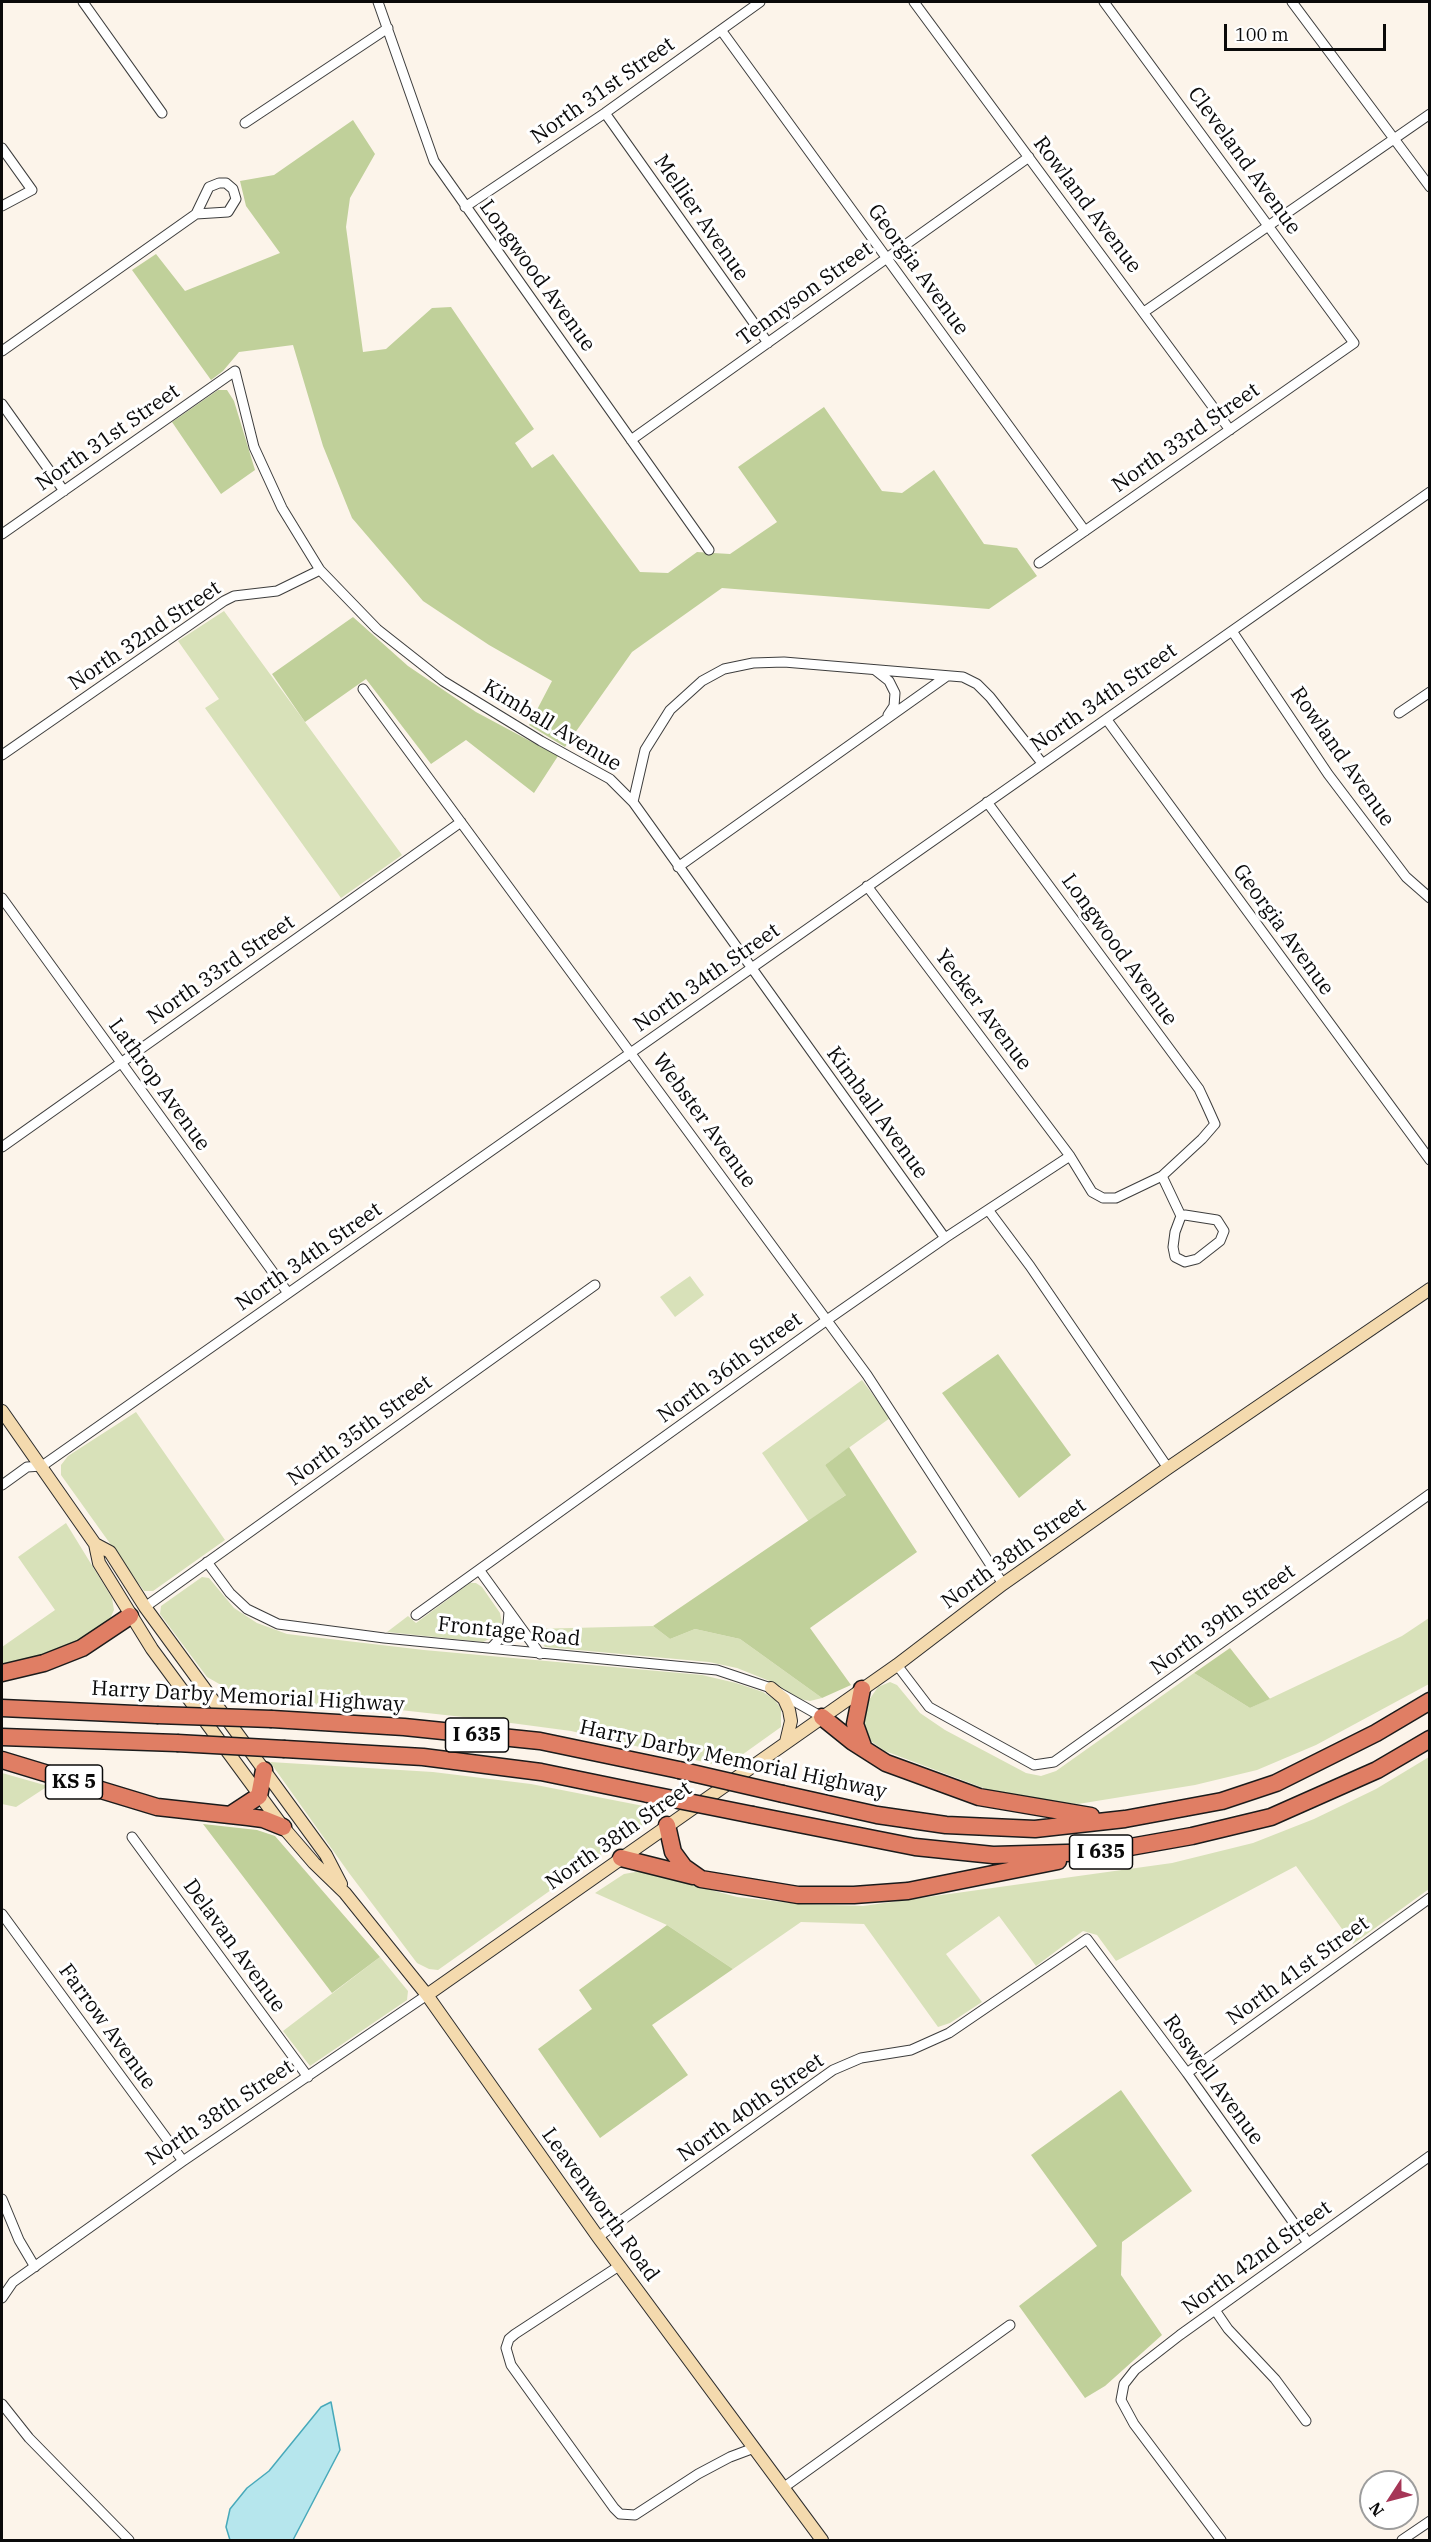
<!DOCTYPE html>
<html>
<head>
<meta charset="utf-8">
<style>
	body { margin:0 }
	#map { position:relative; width:1431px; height:2542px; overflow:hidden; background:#fcf4ea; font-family:"IBM Plex Serif",serif }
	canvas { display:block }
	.frame { position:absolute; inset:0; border:3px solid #0a0a0a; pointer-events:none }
	.north { position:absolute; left:1359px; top:2470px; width:60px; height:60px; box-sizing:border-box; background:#fff; border:2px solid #9d9d9d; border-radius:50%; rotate:234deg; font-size:16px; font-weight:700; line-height:24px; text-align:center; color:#0a0a0a }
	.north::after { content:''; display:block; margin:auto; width:21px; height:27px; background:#a63657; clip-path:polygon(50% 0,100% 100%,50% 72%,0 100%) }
	.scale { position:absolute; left:1224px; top:24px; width:162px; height:27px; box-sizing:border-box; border:3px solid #0a0a0a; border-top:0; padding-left:8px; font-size:18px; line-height:21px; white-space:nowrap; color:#0a0a0a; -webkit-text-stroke:4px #fff; paint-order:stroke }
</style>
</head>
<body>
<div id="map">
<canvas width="1431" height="2542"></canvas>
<div class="frame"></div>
<div class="north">N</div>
<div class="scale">100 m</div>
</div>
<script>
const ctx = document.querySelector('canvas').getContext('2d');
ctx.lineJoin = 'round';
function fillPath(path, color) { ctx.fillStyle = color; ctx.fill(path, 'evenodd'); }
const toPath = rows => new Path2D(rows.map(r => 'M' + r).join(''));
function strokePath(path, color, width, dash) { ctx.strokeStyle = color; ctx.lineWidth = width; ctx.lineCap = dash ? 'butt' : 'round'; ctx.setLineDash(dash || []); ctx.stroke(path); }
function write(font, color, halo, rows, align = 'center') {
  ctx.font = font + ' "IBM Plex Serif",serif'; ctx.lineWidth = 6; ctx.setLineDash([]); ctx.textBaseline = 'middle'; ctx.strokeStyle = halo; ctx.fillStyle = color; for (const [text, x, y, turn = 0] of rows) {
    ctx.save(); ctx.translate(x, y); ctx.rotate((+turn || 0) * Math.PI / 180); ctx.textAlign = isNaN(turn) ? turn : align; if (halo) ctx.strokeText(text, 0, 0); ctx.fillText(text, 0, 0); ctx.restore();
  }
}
const green = toPath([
	[224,611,402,855,341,898,205,708,219,699,178,641],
	[690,1276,704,1295,675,1317,660,1297],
	[862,1380,890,1418,825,1465,847,1494,809,1522,762,1453],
	[136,1412,225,1540,153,1591,144,1591,61,1475,61,1465,68,1456],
	[66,1523,112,1598,114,1610,108,1623,79,1644,2,1666,2,1647,55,1610,18,1557],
	[202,1577,209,1578,234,1608,257,1623,287,1634,424,1650,702,1675,736,1683,763,1692,775,1700,781,1709,781,1727,725,1767,571,1731,481,1719,382,1708,251,1702,207,1677,160,1614,161,1606],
	[470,1583,476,1583,482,1587,500,1613,502,1623,500,1631,491,1638,483,1642,387,1632,408,1616,416,1623],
	[1429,1618,1429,1684,1316,1745,1257,1770,1195,1785,1078,1804,1039,1801,986,1789,885,1751,872,1742,866,1732,864,1715,869,1700,878,1687,890,1682,897,1685,920,1713,945,1730,1026,1773,1041,1776,1056,1771,1194,1673,1250,1708,1402,1636],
	[653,1626,670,1639,695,1629,740,1639,822,1698,810,1701,800,1699,772,1682,737,1668,709,1662,545,1647,531,1629],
	[1429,1757,1429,1889,1353,1944,1296,1866,1116,1961,1097,1935,1083,1931,1036,1966,999,1916,946,1954,982,2002,950,2023,938,2027,864,1924,801,1922,733,1969,667,1925,595,1893,624,1874,641,1871,737,1897,800,1904,863,1906,1172,1863,1253,1843,1314,1819,1376,1789],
	[270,1762,433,1772,531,1784,664,1810,438,1970,429,1969,417,1963,349,1873],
	[2,1773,48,1786,16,1807,2,1804],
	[380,1957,408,1991,407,2000,310,2066,283,2031]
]);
const forest = toPath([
	[353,120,375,154,350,198,346,227,363,352,386,349,432,308,451,307,534,429,515,443,532,468,553,454,640,572,668,573,697,552,730,554,777,522,738,467,824,407,882,491,902,493,934,470,984,544,1017,548,1037,576,989,609,722,588,632,652,565,747,529,725,552,681,489,645,423,601,352,518,323,446,293,345,239,352,223,371,211,380,132,270,156,254,185,291,280,253,246,206,240,181,274,175],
	[218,390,227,390,234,401,255,470,221,494,172,422],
	[353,617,408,666,476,712,558,756,534,793,466,740,431,764,366,679,305,722,272,674],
	[998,1354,1071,1455,1019,1498,942,1393],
	[849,1447,917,1552,810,1628,851,1685,822,1698,740,1639,695,1629,670,1639,653,1626,846,1495,825,1465],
	[1230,1648,1270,1699,1250,1708,1194,1673],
	[203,1824,257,1830,275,1836,380,1957,332,1993],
	[667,1925,733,1969,652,2025,688,2075,600,2138,538,2049,592,2009,579,1990],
	[1121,2090,1192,2191,1122,2242,1121,2275,1162,2335,1105,2386,1085,2398,1019,2306,1097,2246,1031,2155]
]);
const water = toPath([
	[331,2402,340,2450,293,2540,230,2540,226,2527,230,2509,247,2488,269,2471,321,2407,331,2402]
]);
const street = toPath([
	[83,2,162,113],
	[378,2,434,161,709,550],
	[914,2,1230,430],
	[1292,2,1430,187],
	[721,30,1085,531],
	[605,113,768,343],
	[245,123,388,28],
	[2,148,32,190,2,206],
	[465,207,605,113,760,2],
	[1144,312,1430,114],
	[2,351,196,214,209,187,219,183,226,183,233,189,236,199,228,212,196,214],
	[2,404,64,491],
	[631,440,1029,157],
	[2,534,235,371,254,447,282,508,320,570,377,629,443,681,541,741,610,779,633,802,945,1238],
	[1039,563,1354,343,1104,2],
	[1232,631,1328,774,1406,877,1430,898],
	[875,670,889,681,895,693,894,706,888,715],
	[363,689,867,1375,1003,1584],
	[1399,713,1430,692],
	[1107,720,1430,1160],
	[2,755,224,601,234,596,277,591,320,570],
	[633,802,645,750,670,710,702,681,724,669,753,663,784,662,963,677,977,684,990,697,1042,763],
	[678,867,947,676],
	[867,886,1070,1156,1092,1192,1103,1198,1116,1198,1162,1176,1202,1139,1215,1124,1206,1104,1199,1089,987,802],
	[2,898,288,1293],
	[2,1147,461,822],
	[1162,1176,1181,1216],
	[989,1211,1030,1266,1168,1468],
	[1185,1215,1217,1220,1224,1231,1220,1241,1197,1259,1185,1262,1175,1257,1173,1247,1175,1232,1181,1216,1185,1215],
	[2,1485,27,1467,42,1466,1430,492],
	[207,1562,230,1593,247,1609,278,1624,384,1638,717,1670,771,1688,822,1717],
	[480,1571,540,1654],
	[145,1607,595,1285],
	[416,1615,827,1320,945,1238,1070,1156],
	[491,1648,505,1633,508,1624,509,1612],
	[897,1665,929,1707,1034,1765,1054,1762,1430,1494],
	[132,1837,308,2077],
	[2,1914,183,2161],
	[1187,2073,1430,1898],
	[2,2199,19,2240,35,2267],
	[598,2237,833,2070,861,2058,911,2050,949,2033,1087,1939,1187,2073,1308,2243],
	[619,2266,515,2334,509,2339,506,2348,511,2365,614,2508,620,2514,635,2515,698,2474,730,2457,754,2448],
	[2,2298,13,2282,183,2161,427,1995],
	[1215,2310,1228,2329,1275,2379,1306,2421],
	[2,2404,29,2438,129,2540],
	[783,2488,1010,2325],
	[1221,2540,1134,2424,1121,2400,1124,2384,1135,2370,1180,2335,1430,2156],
	[1402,2540,1430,2521]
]);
const secondary = toPath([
	[2,1411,95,1544,99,1563,152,1649,283,1827,314,1863,345,1893,427,1995,598,2237,822,2540],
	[95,1544,110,1552,145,1607,326,1855,341,1884],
	[771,1688,784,1699,789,1710,791,1721,786,1742],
	[427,1995,897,1665,1003,1584,1168,1468,1430,1289]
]);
const highway = toPath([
	[2,1673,44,1663,82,1648,130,1616],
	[862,1689,855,1724,864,1749],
	[2,1708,157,1715],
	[822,1717,853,1742,886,1763,979,1797,1091,1816],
	[272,1719,404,1727,540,1741,679,1770],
	[2,1737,177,1743],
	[285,1749,423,1757,541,1772,648,1794],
	[2,1760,157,1807,248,1817,263,1819,283,1827],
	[783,1794,877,1815,946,1825,1035,1829,1125,1819,1222,1801,1276,1783,1376,1733,1430,1701],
	[230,1815,259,1796,264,1770],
	[753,1815,915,1847,993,1855,1102,1852,1192,1836,1271,1817,1377,1770,1430,1739],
	[667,1825,673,1852,684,1867,701,1879,798,1895,854,1895,908,1891,1058,1861],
	[621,1858,693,1876]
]);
const highwayBridge = toPath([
	[157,1715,272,1719],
	[177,1743,285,1749],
	[679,1770,783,1794],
	[648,1794,753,1815]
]);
const shields = [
	[477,1735,63],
	[74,1782,57],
	[1101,1852,63]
];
const shieldNames = [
	["I 635",477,1735],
	["KS 5",74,1782],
	["I 635",1101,1852]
];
const streetNames = [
	["North 31st Street",603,91,-35],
	["Cleveland Avenue",1244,161,54],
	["Rowland Avenue",1087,205,53],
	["Mellier Avenue",701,218,55],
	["Georgia Avenue",918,270,54],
	["Longwood Avenue",537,276,54],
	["Tennyson Street",805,294,-36],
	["North 31st Street",108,438,-35],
	["North 33rd Street",1186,438,-35],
	["North 32nd Street",145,636,-34],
	["North 34th Street",1104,698,-35],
	["Kimball Avenue",552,726,31],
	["Rowland Avenue",1342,757,55],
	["Georgia Avenue",1283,930,54],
	["Longwood Avenue",1119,950,54],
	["North 33rd Street",221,970,-35],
	["North 34th Street",707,978,-35],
	["Yecker Avenue",983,1010,53],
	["Lathrop Avenue",159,1085,54],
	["Kimball Avenue",877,1113,54],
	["Webster Avenue",704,1121,54],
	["North 34th Street",309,1257,-35],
	["North 36th Street",730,1368,-36],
	["North 35th Street",360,1431,-36],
	["North 38th Street",1014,1554,-36],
	["North 39th Street",1223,1620,-36],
	["Frontage Road",509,1632,6],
	["Harry Darby Memorial Highway",248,1697,3],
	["Harry Darby Memorial Highway",733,1760,12],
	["North 38th Street",619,1836,-35],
	["Delavan Avenue",234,1946,54],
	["North 41st Street",1298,1971,-36],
	["Farrow Avenue",107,2027,54],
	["Roswell Avenue",1213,2080,54],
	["North 40th Street",751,2108,-35],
	["North 38th Street",220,2113,-34],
	["Leavenworth Road",600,2205,54],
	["North 42nd Street",1257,2258,-36]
];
fillPath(green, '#d8e1b9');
fillPath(forest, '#c0d09a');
fillPath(water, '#b6e6ed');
strokePath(water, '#47a9ba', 1.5);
strokePath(street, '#3d3d3d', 11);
strokePath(secondary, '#2c2c2c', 14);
strokePath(highway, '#1b1b1b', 19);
strokePath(street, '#fff', 9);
strokePath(secondary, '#f4daae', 12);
strokePath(highway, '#e07e64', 16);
strokePath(highwayBridge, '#1b1b1b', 19, []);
strokePath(highwayBridge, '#e07e64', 16);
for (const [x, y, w] of shields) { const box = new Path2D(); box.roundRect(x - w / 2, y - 17, w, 34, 4.5); ctx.fillStyle = '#fff'; ctx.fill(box); strokePath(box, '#0a0a0a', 1.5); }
write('bold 20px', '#0a0a0a', null, shieldNames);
write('21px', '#0a0a0a', '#fff', streetNames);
</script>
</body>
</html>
